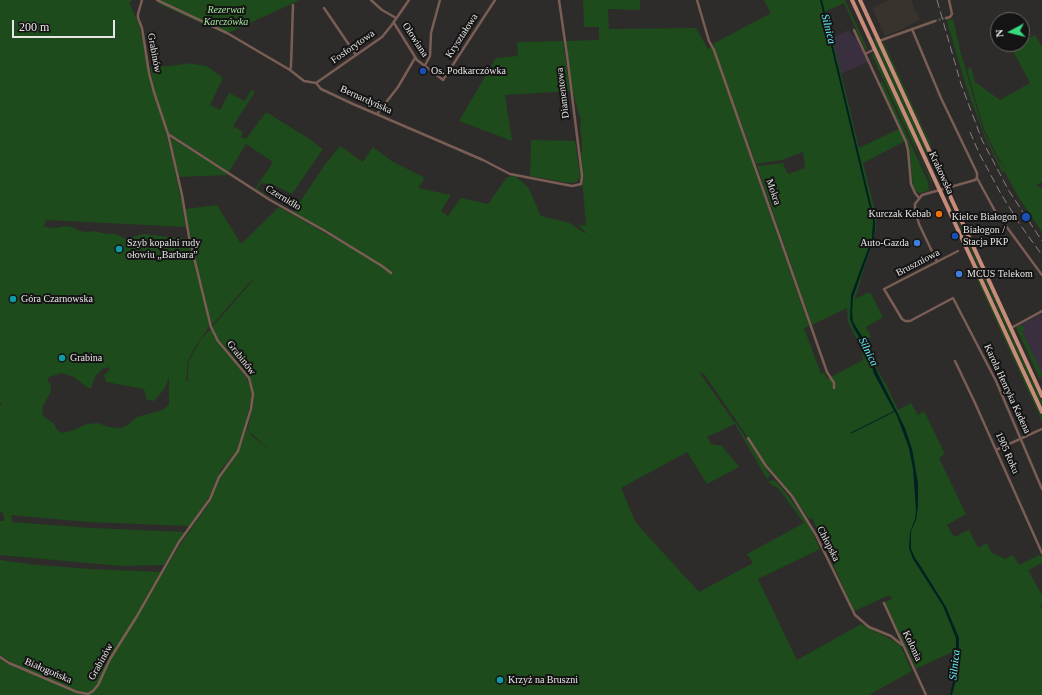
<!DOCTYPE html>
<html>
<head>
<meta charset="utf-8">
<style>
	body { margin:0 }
	#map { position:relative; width:1042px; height:695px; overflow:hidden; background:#2d2c2a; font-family:"Times New Roman",serif }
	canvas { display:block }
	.north { position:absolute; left:990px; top:12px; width:40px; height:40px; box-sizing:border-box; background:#151414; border:1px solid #696868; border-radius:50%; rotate:263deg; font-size:11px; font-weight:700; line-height:16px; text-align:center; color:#e7e6e5 }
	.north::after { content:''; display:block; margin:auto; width:14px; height:18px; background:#37d880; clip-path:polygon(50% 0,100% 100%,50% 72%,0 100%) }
	.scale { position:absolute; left:12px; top:20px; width:103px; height:18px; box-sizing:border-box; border:2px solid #e7e6e5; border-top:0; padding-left:5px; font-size:12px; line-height:14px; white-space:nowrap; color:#e7e6e5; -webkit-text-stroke:3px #151414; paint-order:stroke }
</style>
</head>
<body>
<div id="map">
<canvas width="1042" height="695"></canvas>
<div class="north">N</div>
<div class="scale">200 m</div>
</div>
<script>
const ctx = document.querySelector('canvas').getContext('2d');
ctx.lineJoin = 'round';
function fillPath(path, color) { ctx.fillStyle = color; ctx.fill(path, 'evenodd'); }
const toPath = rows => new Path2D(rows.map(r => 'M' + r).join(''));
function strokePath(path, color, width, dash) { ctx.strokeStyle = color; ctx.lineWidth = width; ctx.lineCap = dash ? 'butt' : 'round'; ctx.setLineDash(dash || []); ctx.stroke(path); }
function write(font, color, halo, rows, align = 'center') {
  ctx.font = font + ' "Times New Roman",serif'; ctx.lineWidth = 4; ctx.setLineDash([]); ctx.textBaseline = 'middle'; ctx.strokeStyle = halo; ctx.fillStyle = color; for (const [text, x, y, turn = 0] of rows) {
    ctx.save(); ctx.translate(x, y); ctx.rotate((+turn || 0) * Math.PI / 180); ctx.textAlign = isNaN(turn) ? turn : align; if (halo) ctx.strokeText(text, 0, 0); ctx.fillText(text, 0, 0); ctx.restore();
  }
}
const commercial = toPath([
	[849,30,852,36,856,37,868,62,840,74,832,38],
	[1042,314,1042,382,1016,327]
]);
const built = toPath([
	[889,0,912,0,915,12,918,14,919,20,905,27,905,28,885,36,872,8]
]);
const green = toPath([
	[0,0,133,0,129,2,140,27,148,72,167,137,181,198,186,227,46,220,44,227,55,228,65,226,72,227,80,231,88,232,94,231,106,234,115,234,126,239,143,234,188,239,197,269,198,268,191,240,185,209,217,205,241,244,279,207,344,244,344,243,335,237,293,212,324,166,340,146,363,162,373,147,393,162,425,178,418,188,451,195,441,211,448,216,461,198,488,204,507,177,515,176,528,187,541,216,570,223,584,233,586,233,578,224,586,226,580,153,582,152,582,141,580,127,581,121,573,92,566,41,599,40,599,27,584,27,583,0,640,0,640,10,608,9,609,29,696,28,708,49,712,47,809,326,804,328,821,374,824,372,827,379,863,360,862,349,868,345,878,371,887,386,898,410,911,403,918,415,924,411,945,454,939,458,966,514,947,525,954,537,969,530,978,548,987,543,992,553,1005,559,1013,555,1019,565,1039,555,1042,556,1042,563,1028,570,1042,595,1042,605,1040,606,1042,609,1042,695,952,695,958,671,957,653,954,651,916,669,885,602,892,599,890,595,854,611,812,518,809,519,794,497,767,465,704,374,699,372,735,423,736,423,771,476,767,479,735,424,707,437,711,444,722,446,739,467,707,484,687,452,621,488,636,523,699,592,753,563,747,554,804,523,779,489,768,482,772,480,776,481,790,498,811,529,820,549,758,579,797,660,861,624,896,642,901,647,912,671,869,695,0,695,0,658,8,664,18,668,16,665,0,655,0,560,37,565,91,569,161,572,145,599,147,600,179,546,208,505,220,478,239,450,247,428,252,436,271,451,250,432,248,427,253,406,254,396,252,385,249,377,219,340,212,327,256,277,248,284,212,325,200,278,200,280,210,325,194,349,188,361,186,381,188,381,188,368,189,361,200,341,208,331,211,330,217,341,247,378,251,391,251,400,246,425,237,450,221,470,217,478,209,497,190,526,88,522,11,515,12,522,92,528,185,532,164,565,122,566,0,555,0,521,4,521,3,513,0,512,0,406,2,406,0,402],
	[110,367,108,372,104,375,106,382,144,389,147,400,154,401,165,388,169,377,169,405,162,410,137,417,126,426,120,428,108,427,98,423,87,424,71,431,62,433,57,430,54,424,42,415,43,406,51,391,51,387,47,378,61,373,74,377,88,388,91,388,95,377,102,369],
	[159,0,300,0,226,34,159,4],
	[764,0,845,0,868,50,865,49,844,3,826,11,859,148,899,129,905,141,863,163,876,215,876,230,855,299,870,292,883,317,866,327,871,337,859,343,848,322,847,308,812,325,757,166,783,163,785,164,783,165,788,174,805,168,803,152,782,160,756,164,713,44,771,13],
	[946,18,953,20,954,23,960,50,983,130,998,160,1007,169,999,159,984,129,967,70,971,67,975,82,1000,100,1030,83,1011,47,1017,44,1022,44,1022,42,1035,35,1042,47,1042,182,1037,185,1042,189,1042,232,1021,201,1004,171,1002,172,984,135,966,86],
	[875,38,939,177,939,178,913,127,873,39],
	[563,41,570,91,505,95,512,141,459,121,496,58,518,56,517,42],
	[883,41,931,145,930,146,883,45],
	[871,53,875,55,912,134,918,153,932,181,931,188,931,182],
	[186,63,207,66,223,78,210,105,220,110,229,93,245,101,251,90,255,92,233,126,243,132,241,137,246,139,266,112,308,138,323,149,292,194,272,184,261,183,257,189,276,202,255,189,273,162,246,144,229,172,169,133,155,92,150,68,185,64],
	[882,81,928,182,929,190,928,191,920,193,915,191,913,187,909,146,880,83],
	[170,137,228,174,227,175,179,177],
	[531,140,575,141,580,176,577,182,570,183,530,176],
	[948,200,972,250,1042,402,1042,407],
	[970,264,978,278,1042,417,1042,421],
	[1021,325,1023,326,1025,329,1022,331,1042,374,1040,379,1016,327]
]);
const water = toPath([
	[820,0,822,0,875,221,875,230,873,241,853,297,852,312,853,322,868,346,877,372,905,428,912,449,918,483,918,506,916,520,911,531,911,549,915,558,920,565,946,607,959,638,958,671,952,695,950,695,956,668,956,638,943,606,913,559,909,548,910,532,915,519,916,509,913,469,909,448,897,416,874,374,868,351,854,329,850,319,851,295,872,238,873,221]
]);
const stream = toPath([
	[851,433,895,411]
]);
const minorTunnel = toPath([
	[935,21,946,18]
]);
const minor = toPath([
	[157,0,227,33,290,70,304,81,316,83,321,89,353,104,483,160,510,174,572,186,581,184,582,176,567,55,559,0],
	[371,0,382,10,396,18],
	[697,0,709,41,714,50,827,372,834,383,834,388],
	[324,8,356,55],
	[946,18,950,17,952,14,949,0],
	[394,23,417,60,443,80,495,0],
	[912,29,941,98,977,173,977,178,995,211,1042,275],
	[854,30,906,142,908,150,911,184,915,193,919,198],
	[879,41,935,21],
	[865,54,875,49],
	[424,67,430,56,431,33,440,0],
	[290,70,291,66,293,5],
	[316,83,382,37,391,26,409,0],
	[377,114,398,87,415,58],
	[168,134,270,200,325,231,382,266,391,273],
	[958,251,884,289,902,319,905,321,910,321,953,298,996,381,1042,489],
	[937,262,919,224,915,210,915,204,922,195,975,180,977,178],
	[1011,328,1042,311],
	[955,361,975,403,1042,553],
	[748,438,766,466,792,496,816,535,855,615,869,627,891,636,902,645],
	[996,450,1042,429],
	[884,603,926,695],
	[0,657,9,663,77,692,88,694,93,691,98,685,110,659,137,616,179,542,210,499,219,477,238,451,251,409,253,394,249,378,218,341,211,327,189,237,182,195,168,134,154,92,149,73,142,28,138,18,138,14,142,0]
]);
const primary = toPath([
	[852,0,1042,412],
	[860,0,1042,396]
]);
const rail = toPath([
	[937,0,961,84,982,140,1009,191,1042,241],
	[970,132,979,153,1001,194,1021,226,1042,255]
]);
const markers = [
	[423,71,4,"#1a4fb4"],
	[939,214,4,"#e8710a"],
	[1026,217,5,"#1a4fb4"],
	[955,236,4,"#1a4fb4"],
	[917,243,4,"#3f7fe0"],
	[119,249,4,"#0f9aa8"],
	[959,274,4,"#3f7fe0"],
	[13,299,4,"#0f9aa8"],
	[62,358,4,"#0f9aa8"],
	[500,680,4,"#0f9aa8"]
];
const parkNames = [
	["Rezerwat",226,10],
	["Karczówka",226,22]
];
const streetNames = [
	["Kryształowa",462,36,-57],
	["Ołowiana",415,40,57],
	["Fosforytowa",353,47,-35],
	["Grabinów",154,53,80],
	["Diamentowa",563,93,-97],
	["Bernardyńska",366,100,24],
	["Krakowska",941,173,65],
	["Mokra",773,192,71],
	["Czernidło",283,198,31],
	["Bruszniowa",918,263,-27],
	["Grabinów",241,358,52],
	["Karola Henryka Kadena",1007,389,65],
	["1905 Roku",1007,453,66],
	["Chłopska",828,544,63],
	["Kolonia",912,646,65],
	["Grabinów",101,662,-61],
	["Białogońska",48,671,23]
];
const poiNames = [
	["Os. Podkarczówka",431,71],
	["Kurczak Kebab",931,214,"right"],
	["Kielce Białogon",1017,217,"right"],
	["Białogon /",963,230],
	["Stacja PKP",963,242],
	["Szyb kopalni rudy",127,243],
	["ołowiu „Barbara”",127,255],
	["Auto-Gazda",909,243,"right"],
	["MCUS Telekom",967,274],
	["Góra Czarnowska",21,299],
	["Grabina",70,358],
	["Krzyż na Bruszni",508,680]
];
const waterNames = [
	["Silnica",828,29,76],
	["Silnica",868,352,63],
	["Silnica",955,665,-84]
];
fillPath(commercial, '#3a2f3e');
fillPath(built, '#38332c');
fillPath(green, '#1e4b1b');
fillPath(water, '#012022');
strokePath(stream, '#012022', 1);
strokePath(minorTunnel, '#494846', 2.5, [2.5, 1]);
strokePath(minor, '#7a5d54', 2.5);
strokePath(primary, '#c78b79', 4);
strokePath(rail, '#848381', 1, [8, 4]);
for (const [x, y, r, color] of markers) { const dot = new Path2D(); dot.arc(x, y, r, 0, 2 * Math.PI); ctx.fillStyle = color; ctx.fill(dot); strokePath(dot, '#151414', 1.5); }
write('italic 10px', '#a4e79d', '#151414', parkNames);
write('10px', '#e7e6e5', '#151414', streetNames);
write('10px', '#e7e6e5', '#151414', poiNames, 'left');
write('italic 11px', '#63f2f9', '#151414', waterNames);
</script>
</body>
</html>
